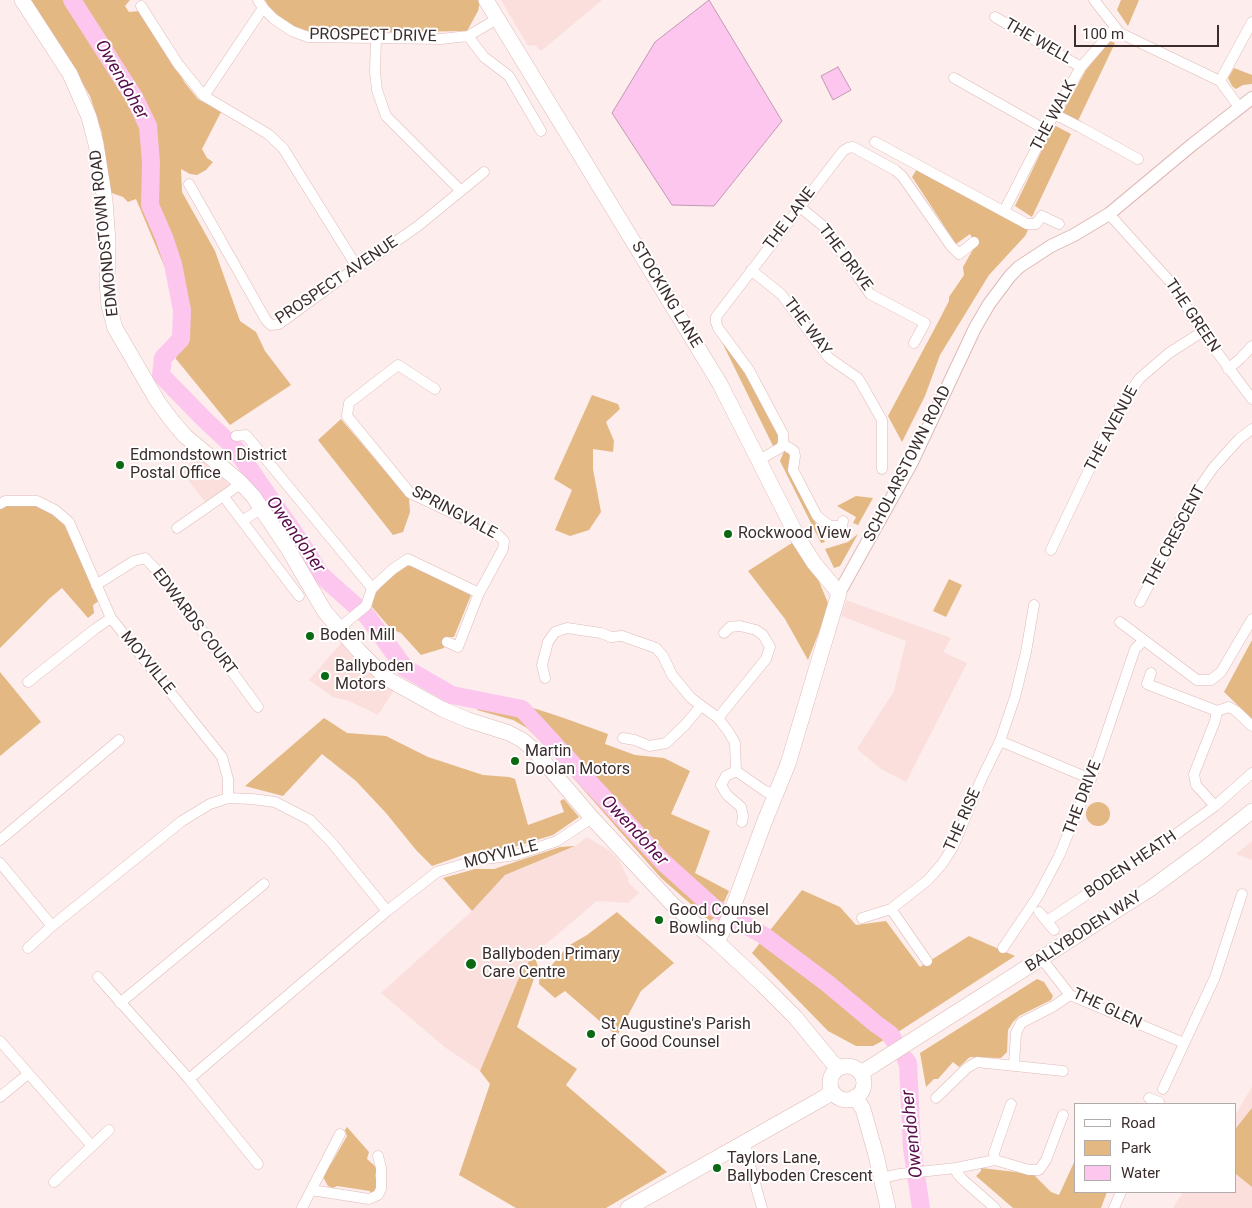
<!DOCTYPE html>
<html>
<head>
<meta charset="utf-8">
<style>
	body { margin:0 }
	#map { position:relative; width:1252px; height:1208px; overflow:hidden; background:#fdedec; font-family:Roboto,sans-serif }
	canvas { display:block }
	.legend { position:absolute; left:1074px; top:1103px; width:162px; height:90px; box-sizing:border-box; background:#fff; border:1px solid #b1abab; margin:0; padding:6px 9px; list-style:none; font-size:15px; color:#3b2d2c }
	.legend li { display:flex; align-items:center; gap:10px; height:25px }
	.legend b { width:25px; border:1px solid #b1abab }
	.scale { position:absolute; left:1074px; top:25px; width:145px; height:22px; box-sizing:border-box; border:2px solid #3b2d2c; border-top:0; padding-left:6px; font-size:15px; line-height:18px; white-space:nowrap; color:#3b2d2c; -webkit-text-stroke:4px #fff; paint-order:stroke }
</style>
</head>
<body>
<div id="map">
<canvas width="1252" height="1208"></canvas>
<ul class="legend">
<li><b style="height:6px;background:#fff"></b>Road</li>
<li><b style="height:14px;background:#e3b883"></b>Park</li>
<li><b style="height:14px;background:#fcc6ee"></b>Water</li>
</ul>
<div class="scale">100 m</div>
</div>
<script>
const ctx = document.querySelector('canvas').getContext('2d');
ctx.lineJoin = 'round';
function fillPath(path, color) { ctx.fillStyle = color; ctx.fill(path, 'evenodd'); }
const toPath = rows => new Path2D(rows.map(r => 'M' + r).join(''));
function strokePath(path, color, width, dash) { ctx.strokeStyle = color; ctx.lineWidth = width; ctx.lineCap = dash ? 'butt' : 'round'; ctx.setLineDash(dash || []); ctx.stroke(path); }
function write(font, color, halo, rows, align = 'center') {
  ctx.font = font + ' Roboto,sans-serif'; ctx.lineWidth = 4; ctx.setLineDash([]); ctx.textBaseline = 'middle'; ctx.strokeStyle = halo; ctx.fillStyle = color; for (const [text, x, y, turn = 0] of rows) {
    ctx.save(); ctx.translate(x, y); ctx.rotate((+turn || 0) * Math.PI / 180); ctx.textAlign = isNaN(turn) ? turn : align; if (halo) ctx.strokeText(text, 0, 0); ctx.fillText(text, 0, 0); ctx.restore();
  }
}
const built = toPath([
	[501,0,602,0,541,51,535,45,528,46],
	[197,457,218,472,230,486,206,503,181,471],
	[846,600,951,638,943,652,967,663,906,782,881,769,857,749,894,691,906,641,841,616],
	[342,642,394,690,378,715,349,701,333,697,309,680],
	[587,837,610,851,620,862,629,880,628,882,637,891,640,892,628,903,597,901,534,954,521,973,480,1071,446,1048,381,993,472,911,505,875,575,846],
	[1252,841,1252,860,1236,854],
	[1252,1087,1252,1208,1173,1208,1183,1192,1236,1192,1236,1114]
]);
const green = toPath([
	[28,0,130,0,125,6,129,12,139,11,143,14,185,83,198,99,221,112,202,149,207,158,213,162,206,170,197,175,190,174,181,169,182,192,215,251,240,321,256,332,265,351,291,385,230,425,176,359,177,322,168,275,136,199,128,202,123,197,109,192,105,176,102,133,90,96,76,72],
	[265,0,478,0,480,2,478,11,467,31,342,33,310,32,292,26,272,12],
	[1121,0,1139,0,1128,26,1117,10],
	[1110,41,1115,43,1077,123,1061,115,1086,70],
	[1234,68,1252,75,1252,84,1243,85,1236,89,1232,86,1228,78],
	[1054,125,1071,134,1032,217,1015,206],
	[917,169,1028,230,1025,236,989,275,940,355,925,396,902,442,888,416,936,326,949,301,949,297,964,275,963,267,976,244,970,234,956,244,912,177],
	[717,332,744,372,780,434,780,440,774,448],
	[592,395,618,404,620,409,606,422,614,441,613,452,593,449,593,469,601,512,589,530,570,536,555,530,572,490,554,479],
	[341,419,409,499,410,512,403,532,393,535,318,440],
	[785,449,791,454,790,471,825,542,821,543,780,461],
	[856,496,873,498,858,525,853,523,856,517,837,506],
	[37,504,54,513,68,524,100,600,93,605,94,613,88,618,62,588,50,598,0,648,0,506],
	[858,534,840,566,834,568,825,549,848,542],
	[795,541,818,579,828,603,823,622,808,660,785,619,748,571],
	[406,566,413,566,471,595,454,637,447,637,444,648,421,655,401,633,391,629,372,607,373,596,395,572],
	[949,579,962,585,946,617,933,611],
	[1252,640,1252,719,1224,692],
	[0,672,41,722,0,756],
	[482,695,524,705,561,717,608,734,605,744,635,755,664,758,690,771,671,814,710,831,695,873,729,891,718,915,710,921,661,878,547,748,527,728,513,720,477,710],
	[324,718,347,733,386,736,428,757,483,775,509,777,515,779,528,825,564,812,560,801,564,799,579,817,553,835,514,847,472,852,432,866,416,850,386,813,356,781,322,754,283,796,245,786],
	'1086 814a12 12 0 1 1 24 0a12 12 0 1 1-24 0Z',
	[575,846,505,875,472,911,443,878,475,869,494,869,560,847],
	[802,890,840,907,856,925,886,921,920,967,969,936,1015,956,895,1034,873,1046,856,1046,828,1031,752,953],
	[617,912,674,963,641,991,617,1036,565,991,555,998,539,984,540,973,552,965,568,946,587,935],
	[534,954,538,967,517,1027,577,1069,566,1085,667,1172,606,1208,516,1208,459,1175,490,1084,480,1071,521,973],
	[1037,979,1044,982,1053,996,1051,1000,1019,1016,1013,1022,1008,1030,1007,1052,1001,1058,970,1057,959,1067,953,1062,938,1079,934,1079,926,1087,920,1053],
	[1252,1108,1252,1187,1236,1174,1236,1128],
	[347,1127,369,1152,367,1159,377,1168,375,1176,379,1183,377,1190,370,1194,370,1191,337,1186,333,1188,328,1186,323,1177,326,1165,331,1164,347,1136,345,1130],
	[1076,1158,1076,1192,1107,1192,1101,1208,1013,1208,976,1176,981,1171,981,1168,1033,1174,1051,1192,1059,1195]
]);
const water = toPath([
	[709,0,782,121,714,206,672,205,612,113,655,42,709,0],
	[838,67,851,90,833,100,821,76,838,67]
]);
const river = toPath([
	[72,0,134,97,148,126,151,163,150,205,164,237,173,264,182,310,181,339,163,358,161,375,204,419,235,448,301,543,321,575,367,616,405,668,452,695,522,709,663,862,713,907,763,935,827,983,876,1024,890,1034,893,1039],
	[906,1060,908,1063,912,1148,921,1208]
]);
const minor = toPath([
	[258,0,263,8,274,19,292,31,308,37,441,39,468,36,497,19],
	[1094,0,1120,33,1220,81,1239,107],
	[141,6,178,64,204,96,268,134,283,148,357,267],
	[995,17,1081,67],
	[468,36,484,57,509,76,541,131],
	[376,39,375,72,377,90,386,116,461,191],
	[954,78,1046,130],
	[1220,81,1252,22],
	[204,96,263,8],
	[1054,114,1080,127,1138,159],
	[875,142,1027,224,1036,224,1042,216,1059,224],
	[189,184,266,320,271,325,279,324,357,267,378,254,418,226,484,172],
	[800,207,823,226,870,294,925,323,914,343],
	[1004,211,1054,114,1081,67,1115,28],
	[1109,214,1174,286,1202,332,1252,399],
	[751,270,781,294,829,358,858,378,861,383,882,420,882,469],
	[1228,369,1241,358,1252,346],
	[435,389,398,365,349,403,347,416,410,493,497,534,504,541,503,549,479,593,458,647,447,642],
	[236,436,246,435,372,588],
	[783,444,794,451,795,456,793,470,817,516,830,526,842,526,843,521],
	[759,460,780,448,783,444,783,434,749,370,718,328,716,322,716,317,843,151,848,148,853,147,895,170,902,176,951,246,959,254,974,242],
	[227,501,299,596],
	[0,504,5,501,37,501,55,510,69,522,111,618],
	[242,521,262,508],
	[177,528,242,483],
	[1051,550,1105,436,1122,403,1140,378,1169,353,1202,332],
	[96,585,134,561,145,558,161,575,258,707],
	[1140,602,1160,564,1176,528,1197,491,1213,468,1239,439,1252,429],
	[1120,622,1197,680,1211,680,1221,672,1252,619],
	[339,628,366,606,372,588,393,569,408,559,479,593],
	[1151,673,1147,684,1217,711,1229,707,1236,711,1252,726],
	[545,678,542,665,548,642,555,632,567,628,601,633,611,637,622,636,656,648,663,656,672,675,691,698,718,718,728,731,735,743,736,771,765,791,775,795],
	[28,682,95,629,111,618,222,757,228,779,228,798],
	[718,718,766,659,770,647,763,635,756,630,740,626,730,627,724,633],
	[623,738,635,740,649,746,666,743,685,725,701,706],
	[1000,741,1015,697,1026,652,1034,605],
	[736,771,726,776,721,785,727,795,741,807,743,816,742,822],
	[1215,806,1252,773],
	[0,840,119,740],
	[0,863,52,926],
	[891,909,927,961],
	[1039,912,1054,930],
	[862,918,891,909,928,880,942,864,953,847,981,780,1000,741,1091,779],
	[1047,921,1168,840,1215,806,1196,785,1194,774,1215,721,1217,711],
	[28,948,52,926,182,821,210,804,228,798,252,799,275,802,310,820,332,843,387,911],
	[1003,948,1038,896,1059,856,1091,779,1135,649,1144,640],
	[1042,959,1070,995,1184,1043],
	[98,977,189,1079,258,1164],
	[120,1003,264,884],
	[0,1041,92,1146],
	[1014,1065,1016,1033,1021,1023,1054,1006,1070,995],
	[189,1079,387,911,437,872,477,860,516,855,557,841,592,818],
	[1163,1089,1215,977,1242,894],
	[0,1097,28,1074],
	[936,1098,967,1068,977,1062,1063,1071],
	[1149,1098,1159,1102,1158,1104],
	[745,1141,749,1162,762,1208],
	[995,1160,994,1153,1011,1104],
	[956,1168,957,1173,962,1179,995,1208],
	[881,1178,900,1174,956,1168,995,1160,1029,1170,1039,1170,1046,1160,1063,1115],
	[54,1182,109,1130],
	[311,1190,369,1199,378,1195,381,1189,381,1168,378,1156],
	[302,1208,340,1134],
	[1114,1208,1121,1192]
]);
const tertiary = toPath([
	[839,593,912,462,975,328,989,304,1010,276,1019,267,1051,246,1074,235,1109,214,1193,144,1252,98]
]);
const secondary = toPath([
	[22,0,70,74,89,117,96,144,105,201,108,241,107,282,109,306,115,328,158,402,173,422,185,436,240,482,253,496,287,547,325,612,359,651,386,678,442,709,468,720,509,733,522,740,533,749,592,818,674,906,717,942,762,984,795,1017,832,1062,839,1068],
	[486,0,720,384,798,538,814,563,839,593,788,764,764,823,729,918,717,942],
	'830 1083a17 17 0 1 1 34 0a17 17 0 1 1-34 0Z',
	[861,1073,1150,889,1203,850,1252,811],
	[855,1097,863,1109,876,1155,888,1208],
	[628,1208,825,1097,832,1091]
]);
const markers = [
	[120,465,5,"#0b6912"],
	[728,534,5,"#0b6912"],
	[310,636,5,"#0b6912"],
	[325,676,5,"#0b6912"],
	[515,761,5,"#0b6912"],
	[659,920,5,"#0b6912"],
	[471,964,6,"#0b6912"],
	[591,1034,5,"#0b6912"],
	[717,1168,5,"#0b6912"]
];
const streetNames = [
	["PROSPECT DRIVE",373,36,1],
	["THE WELL",1038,42,30],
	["THE WALK",1054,116,-62],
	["THE LANE",790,219,-53],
	["EDMONDSTOWN ROAD",105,233,-96],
	["THE DRIVE",845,258,53],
	["PROSPECT AVENUE",337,281,-34],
	["STOCKING LANE",666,295,59],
	["THE GREEN",1192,316,56],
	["THE WAY",807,327,53],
	["THE AVENUE",1112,429,-62],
	["SCHOLARSTOWN ROAD",908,464,-63],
	["SPRINGVALE",454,513,28],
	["THE CRESCENT",1175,537,-62],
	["EDWARDS COURT",194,622,53],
	["MOYVILLE",147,663,51],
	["THE DRIVE",1083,798,-69],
	["THE RISE",963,820,-66],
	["MOYVILLE",501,855,-14],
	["BODEN HEATH",1131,865,-34],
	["BALLYBODEN WAY",1084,932,-33],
	["THE GLEN",1107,1009,25]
];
const poiNames = [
	["Edmondstown District",130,456],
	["Postal Office",130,474],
	["Rockwood View",738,534],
	["Boden Mill",320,636],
	["Ballyboden",335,667],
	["Motors",335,685],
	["Martin",525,752],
	["Doolan Motors",525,770],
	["Good Counsel",669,911],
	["Bowling Club",669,929],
	["Ballyboden Primary",482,955],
	["Care Centre",482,973],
	["St Augustine's Parish",601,1025],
	["of Good Counsel",601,1043],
	["Taylors Lane,",727,1159],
	["Ballyboden Crescent",727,1177]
];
const waterNames = [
	["Owendoher",121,80,60],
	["Owendoher",295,535,55],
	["Owendoher",634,831,47],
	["Owendoher",913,1134,-96]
];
fillPath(built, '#fbdfdc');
fillPath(green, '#e3b883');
fillPath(water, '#fcc6ee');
strokePath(water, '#c298b4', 1);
strokePath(river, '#fcc6ee', 18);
strokePath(minor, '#debab7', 11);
strokePath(tertiary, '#debab7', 14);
strokePath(secondary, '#debab7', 16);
strokePath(minor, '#fff', 10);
strokePath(tertiary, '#fff', 12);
strokePath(secondary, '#fff', 15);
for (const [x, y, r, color] of markers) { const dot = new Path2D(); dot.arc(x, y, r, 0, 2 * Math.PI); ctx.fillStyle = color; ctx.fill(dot); strokePath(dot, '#fff', 2); }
write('16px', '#3b2d2c', '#fff', streetNames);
write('16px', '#3b2d2c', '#fff', poiNames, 'left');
write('italic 18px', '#5a0d4d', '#fff', waterNames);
</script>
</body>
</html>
